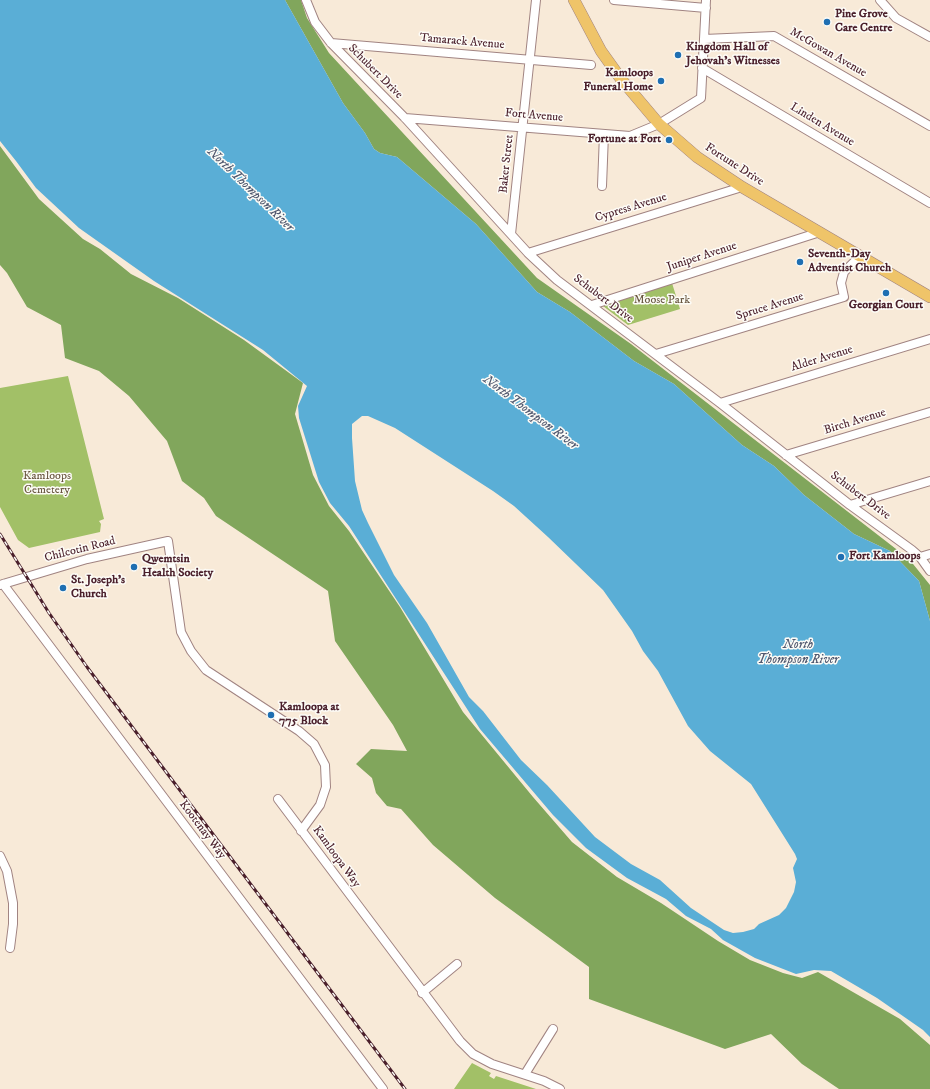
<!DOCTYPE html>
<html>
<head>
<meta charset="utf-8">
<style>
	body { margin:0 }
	canvas { display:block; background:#f8ead8 }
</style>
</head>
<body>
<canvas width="930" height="1089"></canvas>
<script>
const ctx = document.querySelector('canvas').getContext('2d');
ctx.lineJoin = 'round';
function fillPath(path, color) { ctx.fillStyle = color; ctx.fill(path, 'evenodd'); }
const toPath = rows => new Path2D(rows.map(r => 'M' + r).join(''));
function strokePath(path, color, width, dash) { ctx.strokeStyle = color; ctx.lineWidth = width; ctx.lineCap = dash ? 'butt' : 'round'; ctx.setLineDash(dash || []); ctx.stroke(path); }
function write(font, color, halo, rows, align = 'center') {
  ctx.font = font + ' "IM FELL DW Pica",serif'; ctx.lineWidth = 3; ctx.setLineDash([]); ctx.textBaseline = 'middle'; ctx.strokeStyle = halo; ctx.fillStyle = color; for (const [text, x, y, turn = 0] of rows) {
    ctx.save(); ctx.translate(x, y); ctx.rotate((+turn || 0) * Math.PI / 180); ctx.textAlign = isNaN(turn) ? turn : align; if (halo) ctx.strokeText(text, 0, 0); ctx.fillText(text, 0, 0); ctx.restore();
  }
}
const green = toPath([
	[672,283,680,309,628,325,603,306],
	[68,376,104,519,99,521,101,524,100,532,29,548,18,540,0,507,0,388],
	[472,1063,491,1073,489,1076,494,1079,496,1076,536,1089,454,1089]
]);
const forest = toPath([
	[285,0,301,0,307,18,329,53,537,278,631,344,909,559,930,585,930,621,919,581,890,551,854,534,804,495,774,466,742,445,674,384,634,361,570,312,537,292,476,224,397,157,380,153,374,149,365,133,343,103],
	[0,146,39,199,83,239,100,249,131,274,178,298,244,340,303,383,295,414,313,475,329,506,349,531,400,607,463,712,533,797,572,842,617,877,661,903,718,941,750,960,783,973,802,978,818,972,900,1019,930,1045,930,1089,839,1089,802,1064,771,1034,725,1049,589,999,589,967,495,898,433,845,401,809,387,806,376,793,372,778,356,764,371,749,407,751,393,725,335,641,328,591,216,516,204,498,182,481,167,441,129,396,99,371,65,358,61,325,27,307,7,273,0,265]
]);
const water = toPath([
	[0,0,285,0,343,103,365,133,374,149,380,153,397,157,476,224,537,292,570,312,634,361,674,384,742,445,774,466,804,495,854,534,890,551,919,581,930,621,930,1037,923,1030,877,998,831,971,814,970,796,974,755,958,723,940,711,929,686,916,666,899,627,878,586,848,553,815,480,729,349,526,330,503,319,482,299,418,298,406,307,386,263,350,154,281,79,228,36,188,16,161,0,141],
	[362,416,368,416,395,428,493,491,514,506,548,537,603,590,632,631,643,651,658,671,688,726,710,751,751,784,795,854,797,859,793,868,796,882,794,892,786,908,779,915,759,924,754,929,743,932,733,933,724,930,691,908,660,880,631,864,595,837,547,785,521,760,483,711,469,697,427,623,394,575,368,523,362,510,355,481,352,438,352,424]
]);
const minor = toPath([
	[306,0,315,22,331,43,405,118,528,253,557,280,720,403,850,505,912,550,920,557,930,571],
	[614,0,706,8],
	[880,0,896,18,930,37],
	[704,39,774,36,930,126],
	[331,43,591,65],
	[702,68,930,203],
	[405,118,630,136,659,124,701,98,706,0],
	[602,186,604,134],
	[511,234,536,0],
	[528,253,742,187],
	[592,305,820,232],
	[656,354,844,297,841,283,844,272,860,256],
	[720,403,930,339],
	[786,455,930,412],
	[850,505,930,481],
	[920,557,930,554],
	[3,584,383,1089],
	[0,585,87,559,168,541,181,632,191,651,206,670,299,731,314,744,325,765,326,787,320,805,301,831],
	[278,799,460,1041,473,1054,492,1064,544,1081,560,1089],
	[0,856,7,871,13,903,13,924,10,948],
	[422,993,457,964],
	[525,1074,553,1029]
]);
const major = toPath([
	[574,0,601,51,621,79,659,124,697,157,742,187,930,297]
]);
const rail = toPath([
	[0,534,49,613,87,667,405,1089]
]);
const markers = [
	[827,22,4,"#1f6fb2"],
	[678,55,4,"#1f6fb2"],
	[661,81,4,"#1f6fb2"],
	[669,140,4,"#1f6fb2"],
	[800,262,4,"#1f6fb2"],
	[886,293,4,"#1f6fb2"],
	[841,557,4,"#1f6fb2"],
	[134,567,4,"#1f6fb2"],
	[63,588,4,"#1f6fb2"],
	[271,715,4,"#1f6fb2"]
];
const poiNames = [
	["Pine Grove",835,15],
	["Care Centre",835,29],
	["Kingdom Hall of",686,48],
	["Jehovah's Witnesses",686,62],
	["Kamloops",653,74,"right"],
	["Funeral Home",653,88,"right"],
	["Fortune at Fort",661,140,"right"],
	["Seventh-Day",808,255],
	["Adventist Church",808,269],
	["Georgian Court",886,306,"center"],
	["Fort Kamloops",849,557],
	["Qwemtsin",142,560],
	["Health Society",142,574],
	["St. Joseph's",71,581],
	["Church",71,595],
	["Kamloopa at",279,708],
	["775 Block",279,722]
];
const streetNames = [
	["Tamarack Avenue",462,42,5],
	["McGowan Avenue",828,53,30],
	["Schubert Drive",375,72,45],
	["Fort Avenue",534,116,5],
	["Linden Avenue",822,125,31],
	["Baker Street",507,164,-84],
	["Fortune Drive",734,165,33],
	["Cypress Avenue",631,208,-17],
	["Juniper Avenue",702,257,-18],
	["Schubert Drive",603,299,37],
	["Spruce Avenue",770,307,-17],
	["Alder Avenue",822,359,-17],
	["Birch Avenue",855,422,-17],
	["Schubert Drive",860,496,37],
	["Chilcotin Road",80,550,-14],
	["Kootenay Way",202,830,53],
	["Kamloopa Way",336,857,54]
];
const parkNames = [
	["Moose Park",662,301],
	["Kamloops",47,477],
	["Cemetery",47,491]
];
const waterNames = [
	["North Thompson River",250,190,44],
	["North Thompson River",530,413,37],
	["North",798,645],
	["Thompson River",798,660]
];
fillPath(green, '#a2c067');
fillPath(forest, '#81a65c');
fillPath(water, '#5aaed6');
strokePath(minor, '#a18482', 10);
strokePath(major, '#a18482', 12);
strokePath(minor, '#fff', 8);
strokePath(major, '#efc469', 11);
strokePath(rail, '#4a1f2b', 3);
strokePath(rail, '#fdfcf7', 1.5, [4.5]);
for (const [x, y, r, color] of markers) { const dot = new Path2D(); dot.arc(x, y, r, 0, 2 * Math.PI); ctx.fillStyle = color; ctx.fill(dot); strokePath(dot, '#fdfcf7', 1.5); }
write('bold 12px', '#4a1f2b', '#fdfcf7', poiNames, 'left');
write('12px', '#4a1f2b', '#fdfcf7', streetNames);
write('12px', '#695740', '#fdfcf7', parkNames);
write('italic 13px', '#50586f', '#fdfcf7', waterNames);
</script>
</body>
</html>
